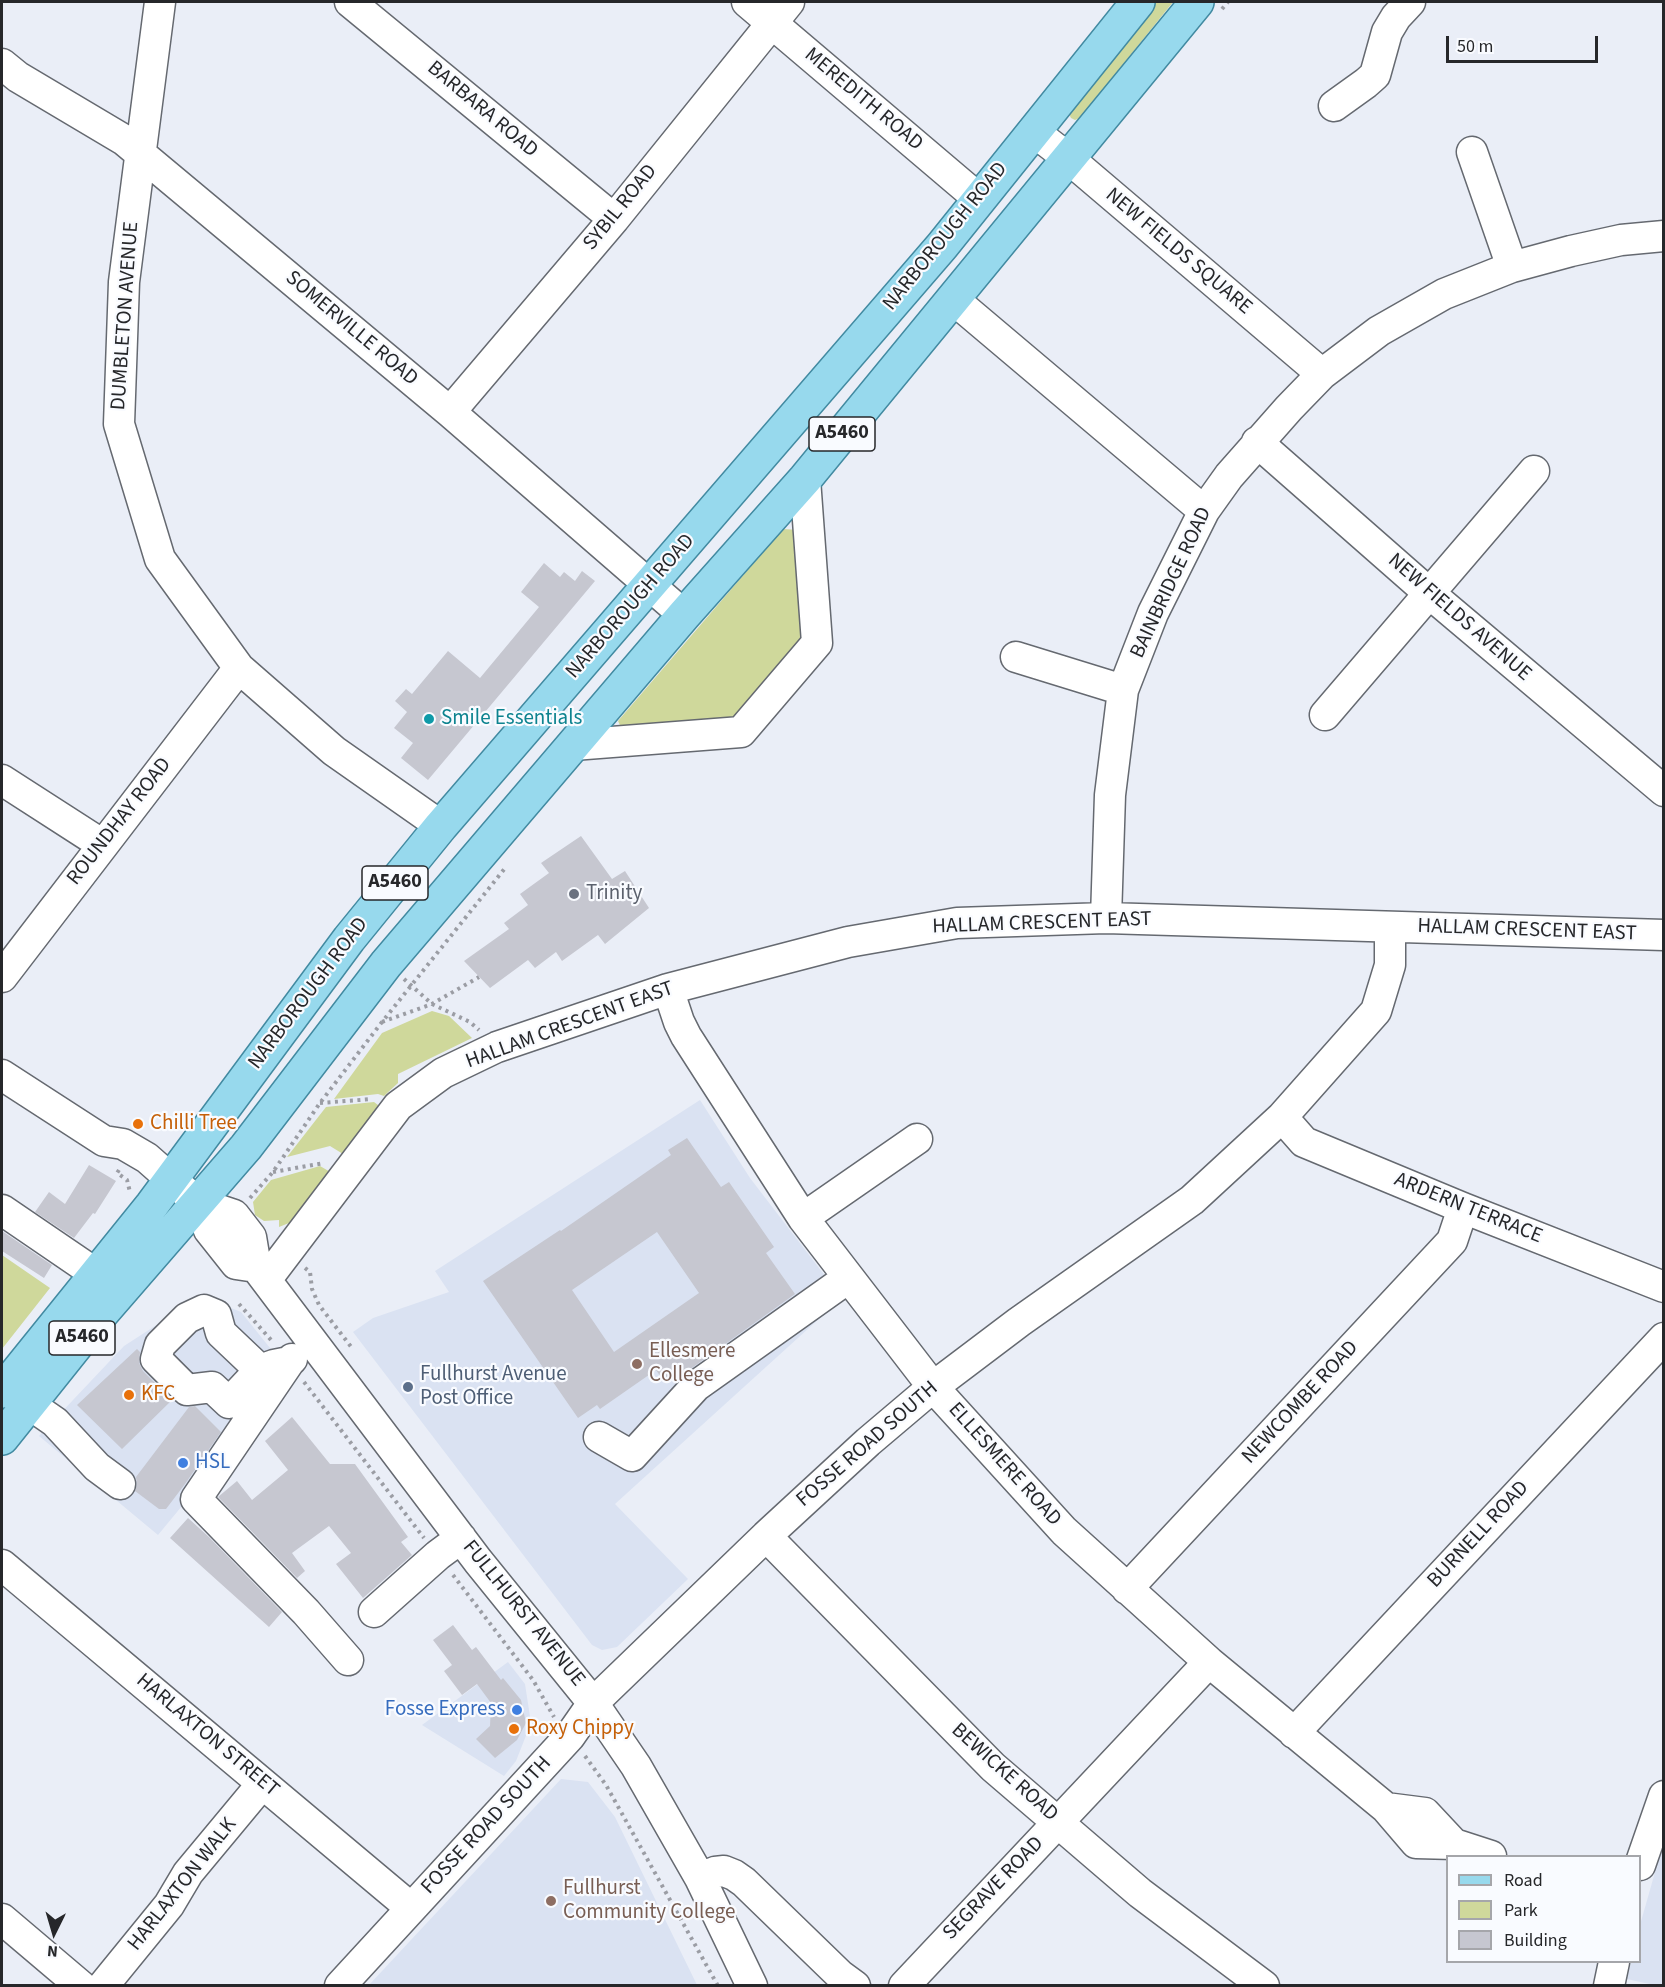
<!DOCTYPE html>
<html>
<head>
<meta charset="utf-8">
<style>
	body { margin:0 }
	#map { position:relative; width:1665px; height:1987px; overflow:hidden; background:#eaeef7; font-family:"Source Sans 3",sans-serif }
	canvas { display:block }
	.frame { position:absolute; inset:0; border:3px solid #26272a; pointer-events:none }
	.legend { position:absolute; left:1446px; top:1855px; width:195px; height:108px; box-sizing:border-box; background:#f9fbff; border:2px solid #a5a6aa; margin:0; padding:8px 10px; list-style:none; font-size:18px; color:#26272a }
	.legend li { display:flex; align-items:center; gap:12px; height:30px }
	.legend b { width:30px; border:2px solid #a5a6aa }
	.north { position:absolute; left:24px; top:1903px; width:60px; height:60px; -webkit-text-stroke:4px #f9fbff; paint-order:stroke; rotate:185deg; font-size:16px; font-weight:700; line-height:24px; text-align:center; color:#26272a }
	.north::after { content:''; display:block; margin:auto; width:21px; height:27px; background:#26272a; clip-path:polygon(50% 0,100% 100%,50% 72%,0 100%) }
	.scale { position:absolute; left:1446px; top:36px; width:152px; height:27px; box-sizing:border-box; border:3px solid #26272a; border-top:0; padding-left:8px; font-size:18px; line-height:21px; white-space:nowrap; color:#26272a; -webkit-text-stroke:4px #f9fbff; paint-order:stroke }
</style>
</head>
<body>
<div id="map">
<canvas width="1665" height="1987"></canvas>
<div class="frame"></div>
<ul class="legend">
<li><b style="height:8px;background:#97d9ed"></b>Road</li>
<li><b style="height:16px;background:#cfd89b"></b>Park</li>
<li><b style="height:16px;background:#c6c7d0"></b>Building</li>
</ul>
<div class="north">N</div>
<div class="scale">50 m</div>
</div>
<script>
const ctx = document.querySelector('canvas').getContext('2d');
ctx.lineJoin = 'round';
function fillPath(path, color) { ctx.fillStyle = color; ctx.fill(path, 'evenodd'); }
const toPath = rows => new Path2D(rows.map(r => 'M' + r).join(''));
function strokePath(path, color, width, dash) { ctx.strokeStyle = color; ctx.lineWidth = width; ctx.lineCap = dash ? 'butt' : 'round'; ctx.setLineDash(dash || []); ctx.stroke(path); }
function write(font, color, halo, rows, align = 'center') {
  ctx.font = font + ' "Source Sans 3",sans-serif'; ctx.lineWidth = 4.5; ctx.setLineDash([]); ctx.textBaseline = 'middle'; ctx.strokeStyle = halo; ctx.fillStyle = color; for (const [text, x, y, turn = 0] of rows) {
    ctx.save(); ctx.translate(x, y); ctx.rotate((+turn || 0) * Math.PI / 180); ctx.textAlign = isNaN(turn) ? turn : align; if (halo) ctx.strokeText(text, 0, 0); ctx.fillText(text, 0, 0); ctx.restore();
  }
}
const built = toPath([
	[700,1100,750,1178,842,1298,615,1504,688,1579,617,1647,602,1650,592,1645,353,1332,373,1318,449,1292,435,1271],
	[186,1306,226,1306,241,1312,291,1374,158,1535,39,1436,124,1346],
	[508,1662,525,1684,531,1723,516,1761,504,1776,422,1725],
	[561,1779,588,1782,615,1817,697,1985,369,1985],
	[1663,1844,1663,1985,1654,1985,1627,1979,1631,1962,1640,1962,1640,1925]
]);
const green = toPath([
	[1153,2,1173,2,1080,118,1075,120,1071,118,1069,114,1071,107],
	[783,529,799,530,804,639,733,725,624,734,618,721],
	[432,1011,449,1016,472,1038,398,1074,398,1083,384,1096,378,1094,334,1099,382,1033],
	[374,1102,382,1108,343,1154,330,1146,287,1157,326,1107],
	[320,1166,332,1173,299,1219,279,1227,279,1220,264,1221,255,1215,253,1202,271,1180],
	[2,1255,50,1288,2,1349]
]);
const building = toPath([
	[544,563,560,577,564,572,575,581,582,571,595,581,428,780,401,758,413,743,394,728,407,712,395,701,406,689,412,694,448,651,480,678,539,607,521,592],
	[581,836,612,879,625,871,649,908,605,944,598,935,562,961,556,952,535,968,528,960,490,988,464,961,509,929,504,923,528,905,520,894,549,873,541,863],
	[687,1138,721,1187,729,1182,774,1247,766,1253,795,1294,689,1370,688,1368,665,1383,656,1370,600,1409,597,1405,578,1418,483,1281,560,1230,561,1231,671,1155,668,1150],
	[657,1232,699,1293,614,1352,572,1290],
	[89,1165,116,1181,95,1214,93,1213,74,1238,35,1212,49,1192,65,1204],
	[2,1231,52,1265,44,1278,2,1251],
	[137,1349,140,1352,139,1363,143,1371,172,1400,122,1449,77,1405],
	[195,1406,221,1432,185,1484,166,1509,159,1509,135,1491,137,1485,136,1477,189,1407],
	[292,1417,330,1464,355,1464,408,1537,401,1542,412,1555,363,1598,336,1564,351,1553,329,1526,292,1553,305,1571,297,1578,218,1497,237,1481,252,1500,288,1470,265,1441],
	[188,1518,209,1537,282,1612,269,1627,170,1538],
	[453,1625,472,1650,476,1647,501,1680,503,1678,521,1700,526,1723,517,1740,495,1758,476,1739,490,1726,491,1703,477,1684,462,1695,444,1671,452,1665,433,1640]
]);
const path = toPath([
	[1222,9,1228,2],
	[404,979,432,1004,470,1022,479,1030],
	[382,1022,432,1004,479,977],
	[320,1103,372,1099],
	[119,1170,117,1173,127,1180,130,1192],
	[273,1172,324,1163],
	[250,1198,273,1172,320,1103,382,1022,506,867],
	[305,1268,310,1272,312,1289,319,1305,352,1348],
	[239,1304,272,1341],
	[304,1382,424,1538],
	[453,1575,533,1680,554,1717],
	[585,1756,606,1785,718,1986]
]);
const minor = toPath([
	[160,2,124,282,119,424,160,559,239,668,334,751,441,826],
	[350,2,614,219],
	[747,2,979,199],
	[2,64,18,77,124,140,450,412,684,615],
	[1334,106,1366,83,1375,75,1387,32,1396,17,1410,2],
	[1033,131,1068,158,1322,374],
	[1472,152,1512,267],
	[953,299,1204,511],
	[450,412,614,219,789,2],
	[1257,442,1429,593,1664,791],
	[1016,657,1123,690],
	[1325,715,1534,471],
	[573,745,741,732,817,643,805,479],
	[2,780,103,845],
	[1106,918,1110,795,1123,690,1153,613,1204,511,1229,476,1289,408,1322,374,1379,331,1444,294,1512,267,1571,251,1621,240,1664,236],
	[2,977,239,668],
	[668,989,679,1022,686,1036,803,1218,933,1387,1064,1531,1209,1662,1386,1808,1425,1813,1454,1844,1491,1856],
	[2,1075,104,1141,123,1144,147,1158,198,1203,234,1215,251,1237,256,1267,478,1561,593,1703,636,1766,700,1878,752,1986],
	[1282,1117,1304,1142,1463,1208,1664,1287],
	[198,1203,209,1230,236,1264,256,1267],
	[2,1210,96,1274],
	[803,1218,917,1139],
	[266,1280,398,1106,443,1073,497,1047,668,989,848,942,957,923,1106,918,1664,935],
	[289,1362,196,1499,306,1612,348,1660],
	[260,1370,221,1333,216,1315,204,1310,187,1318,160,1345,156,1359,187,1390,212,1387,229,1403,260,1370,274,1365,289,1362,292,1359],
	[29,1404,55,1422,97,1467,120,1484],
	[599,1437,632,1456,696,1386,848,1278],
	[766,1536,993,1767,1140,1893,1264,1986],
	[2,1565,411,1908],
	[1127,1589,1452,1241,1463,1208],
	[374,1612,438,1555,461,1538],
	[1294,1733,1664,1338],
	[1386,1808,1416,1843,1454,1844],
	[1640,1865,1664,1796],
	[700,1878,715,1872,724,1871,734,1875,744,1882,840,1975,855,1986],
	[2,1919,81,1986],
	[103,1986,169,1905,188,1873,262,1784],
	[340,1986,570,1736,593,1703,766,1536,868,1442,933,1387,1019,1322,1192,1200,1282,1117,1376,1011,1390,965,1390,927],
	[904,1986,1209,1662],
	[1609,1986,1614,1962]
]);
const major = toPath([
	[2,1391,152,1205,349,939,441,826,942,246,1138,2],
	[2,1438,102,1313,246,1147,386,964,684,615,805,479,1197,2]
]);
const markers = [
	[429,719,6,"#0f9aa8"],
	[574,894,6,"#6b7280"],
	[138,1124,6,"#e8710a"],
	[637,1364,6,"#8d6e63"],
	[408,1387,6,"#5c6f8a"],
	[129,1395,6,"#e8710a"],
	[183,1463,6,"#3f7fe0"],
	[517,1710,6,"#3f7fe0"],
	[514,1729,6,"#e8710a"],
	[551,1901,6,"#8d6e63"]
];
const shields = [
	[842,434,66],
	[395,883,66],
	[82,1338,66]
];
const shieldNames = [
	["A5460",842,434],
	["A5460",395,883],
	["A5460",82,1338]
];
const streetNames = [
	["MEREDITH ROAD",863,100,40],
	["BARBARA ROAD",482,110,40],
	["SYBIL ROAD",621,208,-51],
	["NARBOROUGH ROAD",946,237,-51],
	["NEW FIELDS SQUARE",1178,252,40],
	["DUMBLETON AVENUE",126,316,-86],
	["SOMERVILLE ROAD",351,329,40],
	["BAINBRIDGE ROAD",1172,583,-65],
	["NARBOROUGH ROAD",631,607,-49],
	["NEW FIELDS AVENUE",1459,618,41],
	["ROUNDHAY ROAD",120,822,-52],
	["HALLAM CRESCENT EAST",1042,924,-2],
	["HALLAM CRESCENT EAST",1527,931,2],
	["NARBOROUGH ROAD",309,994,-53],
	["HALLAM CRESCENT EAST",570,1026,-20],
	["ARDERN TERRACE",1468,1209,22],
	["NEWCOMBE ROAD",1301,1403,-47],
	["FOSSE ROAD SOUTH",868,1445,-41],
	["ELLESMERE ROAD",1004,1465,48],
	["BURNELL ROAD",1479,1535,-47],
	["FULLHURST AVENUE",523,1614,51],
	["HARLAXTON STREET",207,1736,40],
	["BEWICKE ROAD",1004,1773,42],
	["FOSSE ROAD SOUTH",487,1826,-47],
	["HARLAXTON WALK",183,1885,-52],
	["SEGRAVE ROAD",994,1889,-46]
];
const cultureNames = [
	["Smile Essentials",441,719]
];
const worshipNames = [
	["Trinity",586,894]
];
const foodNames = [
	["Chilli Tree",150,1124],
	["KFC",141,1395],
	["Roxy Chippy",526,1729]
];
const educationNames = [
	["Ellesmere",649,1352],
	["College",649,1376],
	["Fullhurst",563,1889],
	["Community College",563,1913]
];
const serviceNames = [
	["Fullhurst Avenue",420,1375],
	["Post Office",420,1399]
];
const shopNames = [
	["HSL",195,1463],
	["Fosse Express",505,1710,"right"]
];
fillPath(built, '#dae2f2');
fillPath(green, '#cfd89b');
fillPath(building, '#c6c7d0');
strokePath(minor, '#656970', 33);
strokePath(major, '#428aa1', 36);
strokePath(path, '#9b9da4', 4, [3, 4.5]);
strokePath(minor, '#fff', 30);
strokePath(major, '#97d9ed', 33);
for (const [x, y, r, color] of markers) { const dot = new Path2D(); dot.arc(x, y, r, 0, 2 * Math.PI); ctx.fillStyle = color; ctx.fill(dot); strokePath(dot, '#f9fbff', 2); }
for (const [x, y, w] of shields) { const box = new Path2D(); box.roundRect(x - w / 2, y - 17, w, 34, 4.5); ctx.fillStyle = '#f9fbff'; ctx.fill(box); strokePath(box, '#26272a', 1.5); }
write('bold 20px', '#26272a', null, shieldNames);
write('21px', '#26272a', '#f9fbff', streetNames);
write('21px', '#0d838f', '#f9fbff', cultureNames, 'left');
write('21px', '#5b616d', '#f9fbff', worshipNames, 'left');
write('21px', '#c56008', '#f9fbff', foodNames, 'left');
write('21px', '#785e54', '#f9fbff', educationNames, 'left');
write('21px', '#4e5e75', '#f9fbff', serviceNames, 'left');
write('21px', '#366cbe', '#f9fbff', shopNames, 'left');
</script>
</body>
</html>
